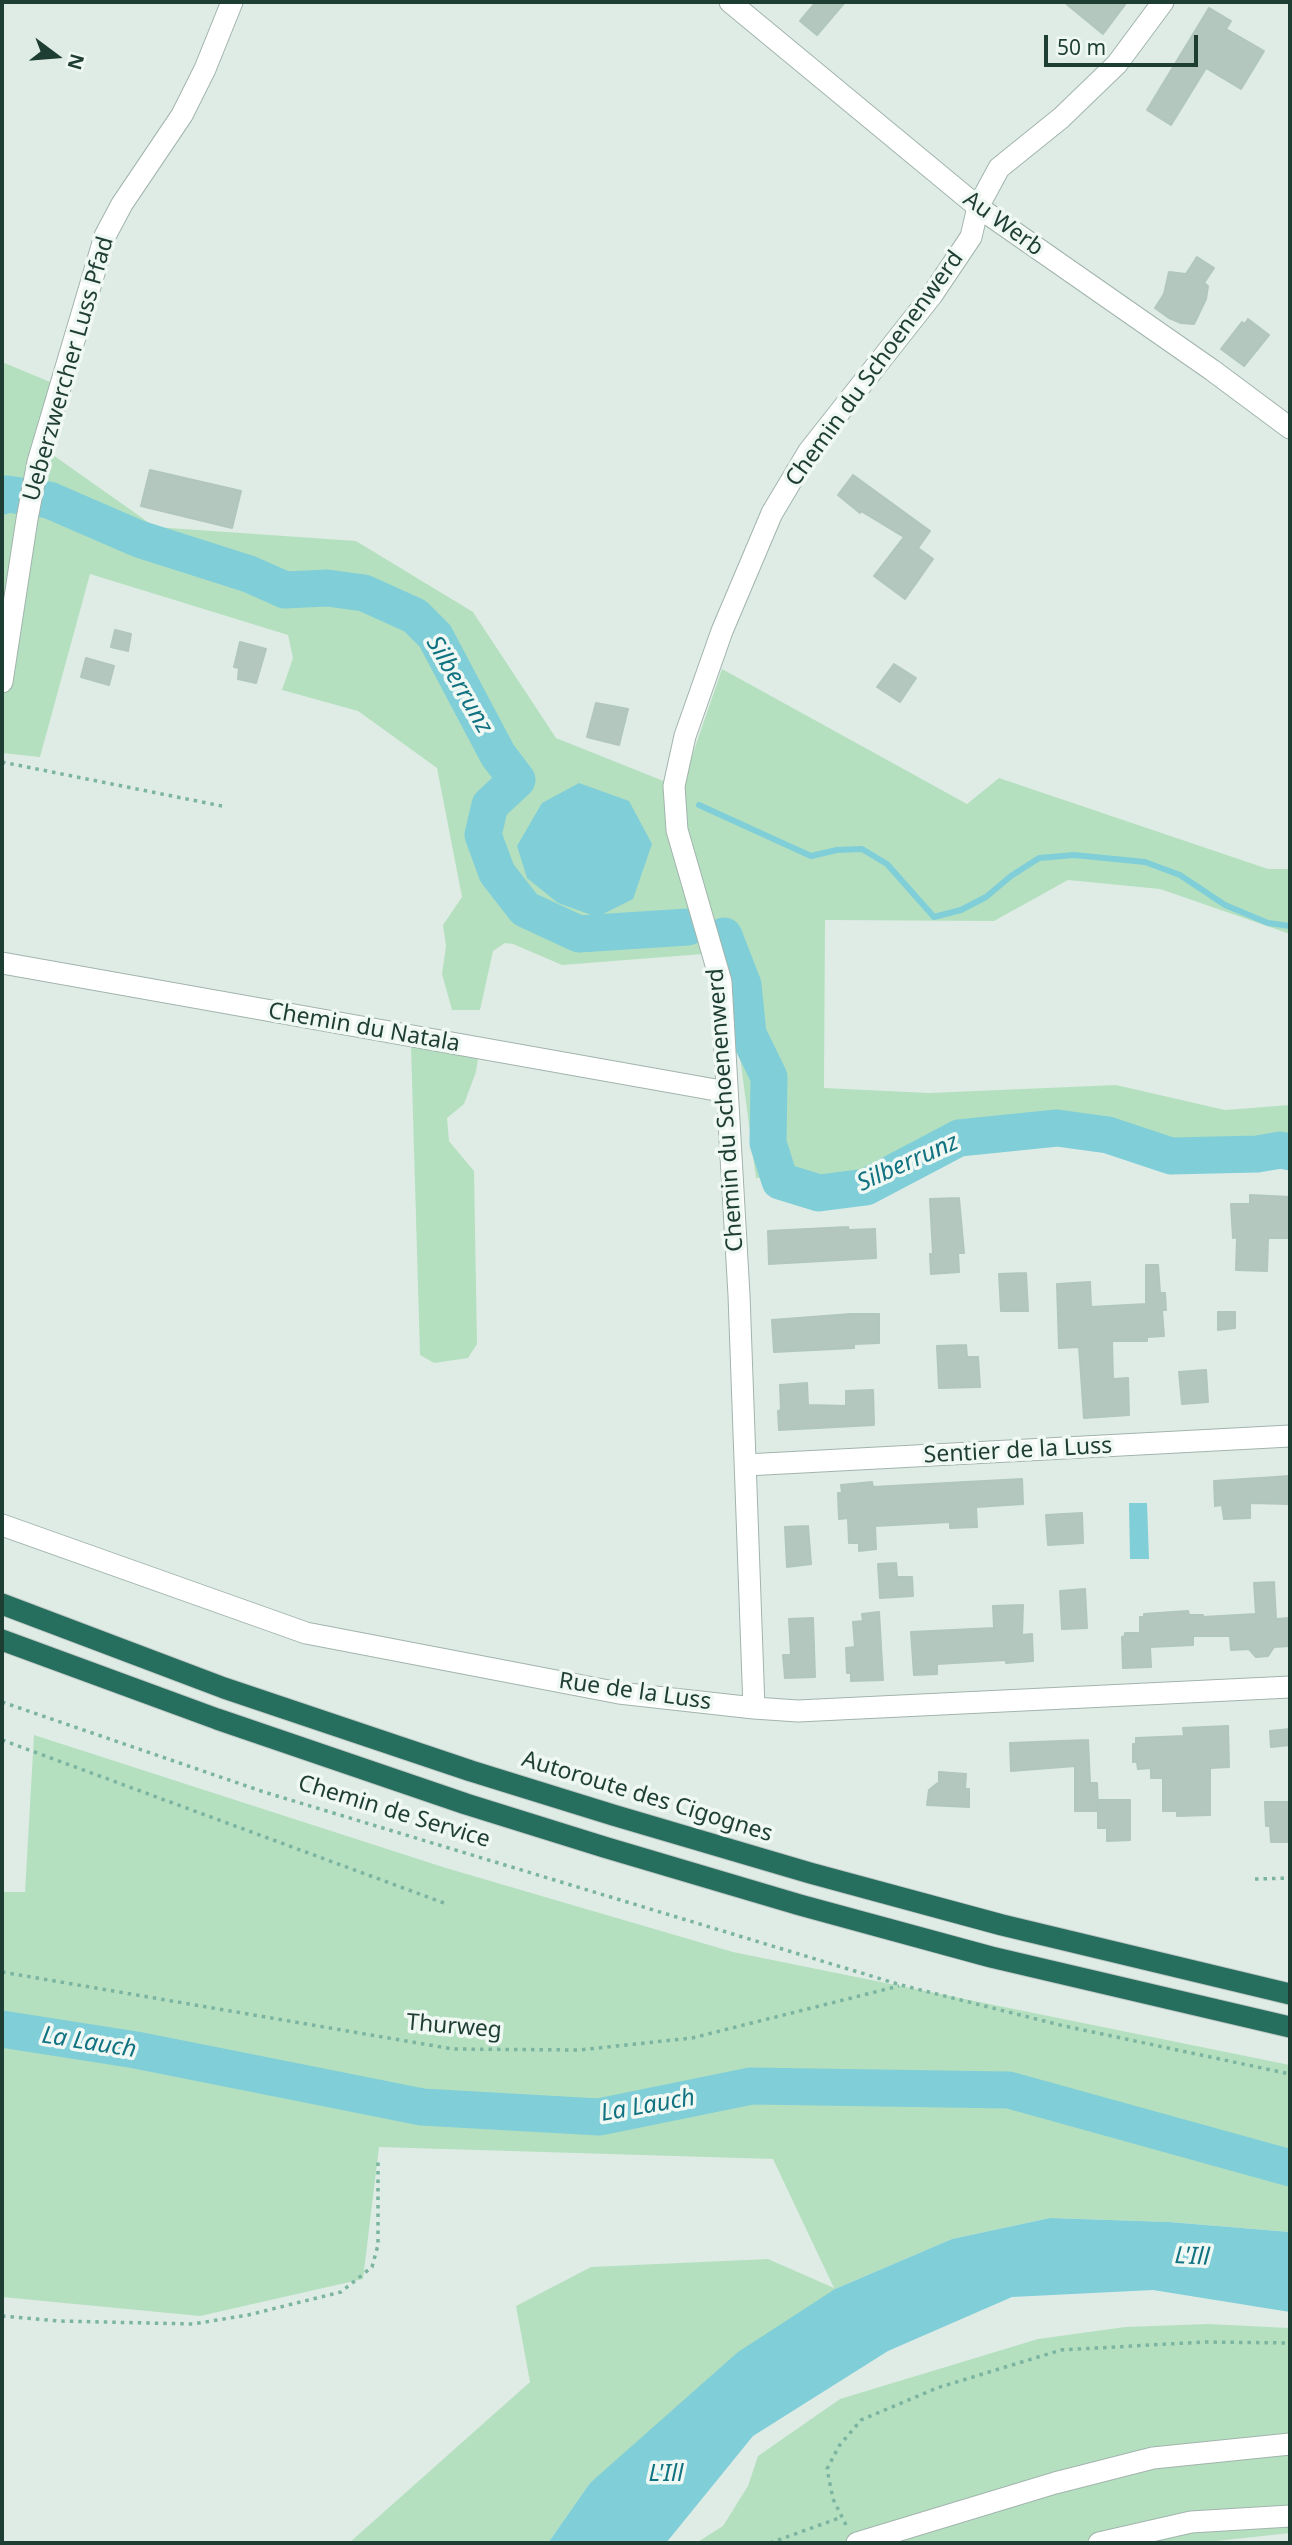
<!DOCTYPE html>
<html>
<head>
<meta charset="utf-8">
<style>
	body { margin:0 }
	#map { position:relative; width:1292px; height:2545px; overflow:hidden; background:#dfece6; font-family:"Noto Sans",sans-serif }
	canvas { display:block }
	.frame { position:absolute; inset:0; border:4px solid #1e3e34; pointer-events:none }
	.north { position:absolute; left:21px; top:21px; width:70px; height:70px; -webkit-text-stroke:5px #f0f8f4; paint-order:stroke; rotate:106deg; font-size:19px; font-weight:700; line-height:28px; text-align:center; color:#1e3e34 }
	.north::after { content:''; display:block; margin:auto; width:24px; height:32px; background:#1e3e34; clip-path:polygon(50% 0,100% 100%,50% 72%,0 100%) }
	.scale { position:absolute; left:1044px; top:35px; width:154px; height:32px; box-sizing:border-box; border:4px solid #1e3e34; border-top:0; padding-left:9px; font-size:21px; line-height:24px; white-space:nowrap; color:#1e3e34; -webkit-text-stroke:5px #f0f8f4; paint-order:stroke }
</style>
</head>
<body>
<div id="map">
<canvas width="1292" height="2545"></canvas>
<div class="frame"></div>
<div class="north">N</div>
<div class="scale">50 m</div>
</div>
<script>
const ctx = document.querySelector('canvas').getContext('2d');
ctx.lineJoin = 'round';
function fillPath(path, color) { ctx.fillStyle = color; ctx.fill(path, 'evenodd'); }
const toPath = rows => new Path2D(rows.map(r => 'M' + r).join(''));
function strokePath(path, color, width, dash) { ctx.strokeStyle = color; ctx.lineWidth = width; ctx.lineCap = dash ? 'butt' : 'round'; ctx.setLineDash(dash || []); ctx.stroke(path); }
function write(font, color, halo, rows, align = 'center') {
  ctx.font = font + ' "Noto Sans",sans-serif'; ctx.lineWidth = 7; ctx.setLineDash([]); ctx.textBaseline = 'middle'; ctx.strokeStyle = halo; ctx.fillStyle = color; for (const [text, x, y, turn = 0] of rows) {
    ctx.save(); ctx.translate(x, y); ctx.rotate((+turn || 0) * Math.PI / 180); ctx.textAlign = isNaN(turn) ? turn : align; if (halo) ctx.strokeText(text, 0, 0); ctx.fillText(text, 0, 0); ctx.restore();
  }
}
const green = toPath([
	[2,362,55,384,53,455,155,527,356,541,473,612,556,738,681,788,722,669,967,804,999,778,1268,869,1290,869,1290,934,1160,889,1068,880,994,921,825,920,824,1088,929,1093,1116,1085,1225,1110,1290,1105,1290,1157,1168,1157,994,1121,896,1174,756,1178,737,1034,716,953,562,965,513,944,505,943,493,951,480,1010,452,1010,442,974,446,946,443,925,462,897,437,768,358,711,282,690,293,658,288,635,90,574,40,757,2,753],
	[411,1047,478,1058,476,1072,464,1104,447,1118,449,1141,474,1171,477,1344,468,1358,434,1363,420,1355],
	[34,1735,446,1868,733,1952,1290,2065,1290,2232,1169,2222,1050,2218,952,2239,835,2289,590,2483,548,2543,349,2543,530,2382,516,2306,591,2267,768,2259,834,2288,773,2159,379,2147,363,2279,200,2316,2,2297,2,1892,25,1892],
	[1208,2324,1290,2328,1290,2533,1198,2543,696,2543,723,2526,748,2486,758,2456,840,2399,1038,2339,1125,2327]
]);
const water = toPath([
	[579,783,629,801,652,844,633,899,597,917,558,903,527,878,517,846,542,803],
	[1129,1503,1147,1503,1149,1559,1130,1559],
	[1050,2218,1169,2222,1290,2232,1290,2312,1153,2290,1012,2297,888,2351,753,2436,666,2543,548,2543,590,2483,738,2352,835,2289,952,2239]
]);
const stream = toPath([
	[699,805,811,856,837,850,862,849,887,864,934,917,961,910,986,897,1011,876,1039,858,1074,855,1145,862,1180,875,1225,905,1268,923,1290,926]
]);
const river = toPath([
	[2,496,7,494,49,500,139,539,249,574,285,590,327,588,364,593,415,616,435,636,498,755,517,780,490,805,483,835,497,873,525,909,579,934,688,927],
	[724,936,743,985,748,1034,769,1077,768,1143,780,1181,819,1193,866,1187,959,1138,1057,1128,1108,1135,1171,1156,1257,1154,1281,1150,1290,1152],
	[2,2029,136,2050,422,2107,599,2117,751,2086,1009,2090,1290,2168]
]);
const building = toPath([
	[816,2,845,2,817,35,800,21,816,2],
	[1064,2,1127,2,1103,34,1064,2],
	[1209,8,1231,21,1226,29,1264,51,1241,89,1206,68,1171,125,1147,110,1209,8],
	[1197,257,1214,268,1204,283,1208,286,1206,299,1194,324,1181,323,1169,318,1155,308,1164,294,1169,272,1186,274,1197,257],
	[1248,319,1269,335,1244,366,1221,349,1242,322,1245,324,1248,319],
	[150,470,241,491,232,528,141,506,150,470],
	[853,475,930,531,918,548,933,559,905,599,874,576,904,537,861,511,860,513,838,495,853,475],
	[115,630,131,634,128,651,111,647,115,630],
	[240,642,266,649,256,683,238,679,239,668,234,667,240,642],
	[86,658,114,666,109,685,81,677,86,658],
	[894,664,916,678,900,702,877,687,894,664],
	[596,703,628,709,619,745,587,737,596,703],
	[1250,1195,1290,1197,1290,1238,1268,1238,1267,1271,1236,1270,1237,1237,1233,1238,1231,1204,1250,1204,1250,1195],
	[959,1198,964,1253,958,1253,959,1272,931,1274,930,1254,933,1254,930,1199,959,1198],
	[848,1227,849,1230,875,1229,876,1258,769,1264,768,1231,848,1227],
	[1146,1265,1158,1265,1160,1293,1165,1293,1166,1310,1162,1310,1164,1336,1147,1337,1147,1341,1112,1341,1113,1379,1128,1378,1129,1415,1084,1418,1079,1347,1059,1348,1057,1284,1090,1282,1091,1307,1146,1304,1146,1265],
	[1026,1273,1028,1311,1001,1311,999,1274,1026,1273],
	[1218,1312,1235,1312,1235,1328,1218,1330,1218,1312],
	[851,1314,879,1314,879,1343,854,1344,854,1348,774,1352,772,1320,851,1314],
	[966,1345,967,1357,978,1357,980,1387,939,1388,937,1346,966,1345],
	[1206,1370,1208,1402,1182,1404,1179,1372,1206,1370],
	[807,1383,808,1405,846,1406,846,1391,873,1390,874,1425,779,1430,778,1411,781,1410,780,1385,807,1383],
	[1290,1476,1290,1504,1250,1503,1250,1518,1224,1519,1222,1505,1215,1506,1214,1481,1290,1476],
	[1022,1479,1023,1504,976,1507,977,1527,950,1528,950,1522,875,1526,876,1549,859,1551,859,1543,849,1543,848,1518,839,1519,838,1493,842,1493,841,1485,872,1482,873,1487,1022,1479],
	[1082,1513,1083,1543,1048,1545,1046,1515,1082,1513],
	[808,1526,811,1564,787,1567,785,1527,808,1526],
	[896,1563,897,1577,912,1577,913,1596,880,1598,878,1564,896,1563],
	[1274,1582,1276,1619,1290,1618,1290,1646,1274,1647,1268,1656,1256,1657,1249,1649,1231,1650,1230,1636,1193,1636,1193,1645,1150,1647,1151,1667,1123,1668,1122,1637,1125,1636,1125,1633,1140,1633,1140,1617,1144,1617,1144,1614,1188,1611,1189,1615,1203,1615,1203,1617,1256,1614,1254,1583,1274,1582],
	[1085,1589,1087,1628,1062,1629,1060,1591,1085,1589],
	[1023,1605,1022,1635,1032,1634,1033,1661,1006,1663,1006,1660,937,1664,937,1674,914,1675,911,1632,994,1628,993,1606,1023,1605],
	[879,1612,883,1680,851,1681,851,1673,847,1673,846,1648,855,1647,853,1622,863,1621,862,1614,879,1612],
	[813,1618,815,1677,785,1678,783,1655,791,1655,789,1619,813,1618],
	[1228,1726,1229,1767,1210,1768,1210,1815,1177,1816,1177,1811,1163,1811,1163,1778,1151,1778,1151,1768,1138,1769,1137,1762,1133,1762,1133,1744,1136,1744,1136,1738,1184,1736,1183,1728,1228,1726],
	[1290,1729,1290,1745,1271,1747,1270,1731,1290,1729],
	[1088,1740,1090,1783,1097,1783,1098,1811,1075,1811,1075,1766,1011,1771,1010,1743,1088,1740],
	[939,1772,966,1774,965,1789,969,1789,969,1807,927,1805,929,1790,939,1782,939,1772],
	[1098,1800,1130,1800,1130,1840,1107,1841,1107,1828,1098,1828,1098,1800],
	[1265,1802,1290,1802,1290,1842,1271,1842,1270,1826,1266,1826,1265,1802]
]);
const path = toPath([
	[2,762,222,806],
	[2,1702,264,1792,901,1985,1060,2025,1290,2074],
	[2,1740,444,1903],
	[1255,1879,1290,1878],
	[2,1972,453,2049,579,2050,692,2038,899,1986],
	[2,2316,59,2321,193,2324,248,2315,341,2292,372,2267,378,2245,378,2158],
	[846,2525,833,2499,827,2469,839,2446,861,2420,937,2388,1061,2350,1204,2342,1290,2343],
	[770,2543,842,2517]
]);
const minor = toPath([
	[730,2,978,207,1212,370,1290,428],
	[2,682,27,519,38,462,105,236,122,204,182,115,205,69,232,2],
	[2,963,727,1092],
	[746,1465,1290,1436],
	[2,1525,306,1633,619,1693,754,1708,798,1711,1290,1687],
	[754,1708,739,1295,721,982,677,830,674,786,685,736,722,631,772,513,809,451,932,295,971,237,978,207,999,168,1061,118,1117,64,1163,2],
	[857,2543,1055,2483,1153,2458,1290,2444],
	[1099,2543,1191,2522,1290,2516]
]);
const highway = toPath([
	[2,1604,224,1688,471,1771,613,1815,810,1873,1002,1925,1290,1994],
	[2,1640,217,1719,466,1804,604,1847,800,1905,991,1957,1290,2027]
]);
const streetNames = [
	["Au Werb",1003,224,36],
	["Ueberzwercher Luss Pfad",69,369,-74],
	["Chemin du Schoenenwerd",875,369,-54],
	["Chemin du Natala",364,1028,10],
	["Chemin du Schoenenwerd",726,1110,-94],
	["Sentier de la Luss",1018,1451,-3],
	["Rue de la Luss",635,1692,8],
	["Autoroute des Cigognes",647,1797,17],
	["Chemin de Service",394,1812,17],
	["Thurweg",454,2027,5]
];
const waterNames = [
	["Silberrunz",459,685,60],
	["Silberrunz",908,1163,-24],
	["La Lauch",89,2043,9],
	["La Lauch",648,2106,-10],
	["L'Ill",1192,2257,3],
	["L'Ill",666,2474]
];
fillPath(green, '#b5e0bf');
fillPath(water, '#80ced8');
strokePath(stream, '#80ced8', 6);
strokePath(river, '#80ced8', 37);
fillPath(building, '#b4c7bf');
strokePath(building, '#b1c6bd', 2);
strokePath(minor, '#a1b4ad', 23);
strokePath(highway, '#c0c9c6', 23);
strokePath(path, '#7bb4a0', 3.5, [3.5, 5]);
strokePath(minor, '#fff', 21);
strokePath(highway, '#266e5d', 21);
write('23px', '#1e3e34', '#f0f8f4', streetNames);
write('italic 24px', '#117281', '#f0f8f4', waterNames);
</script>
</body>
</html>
